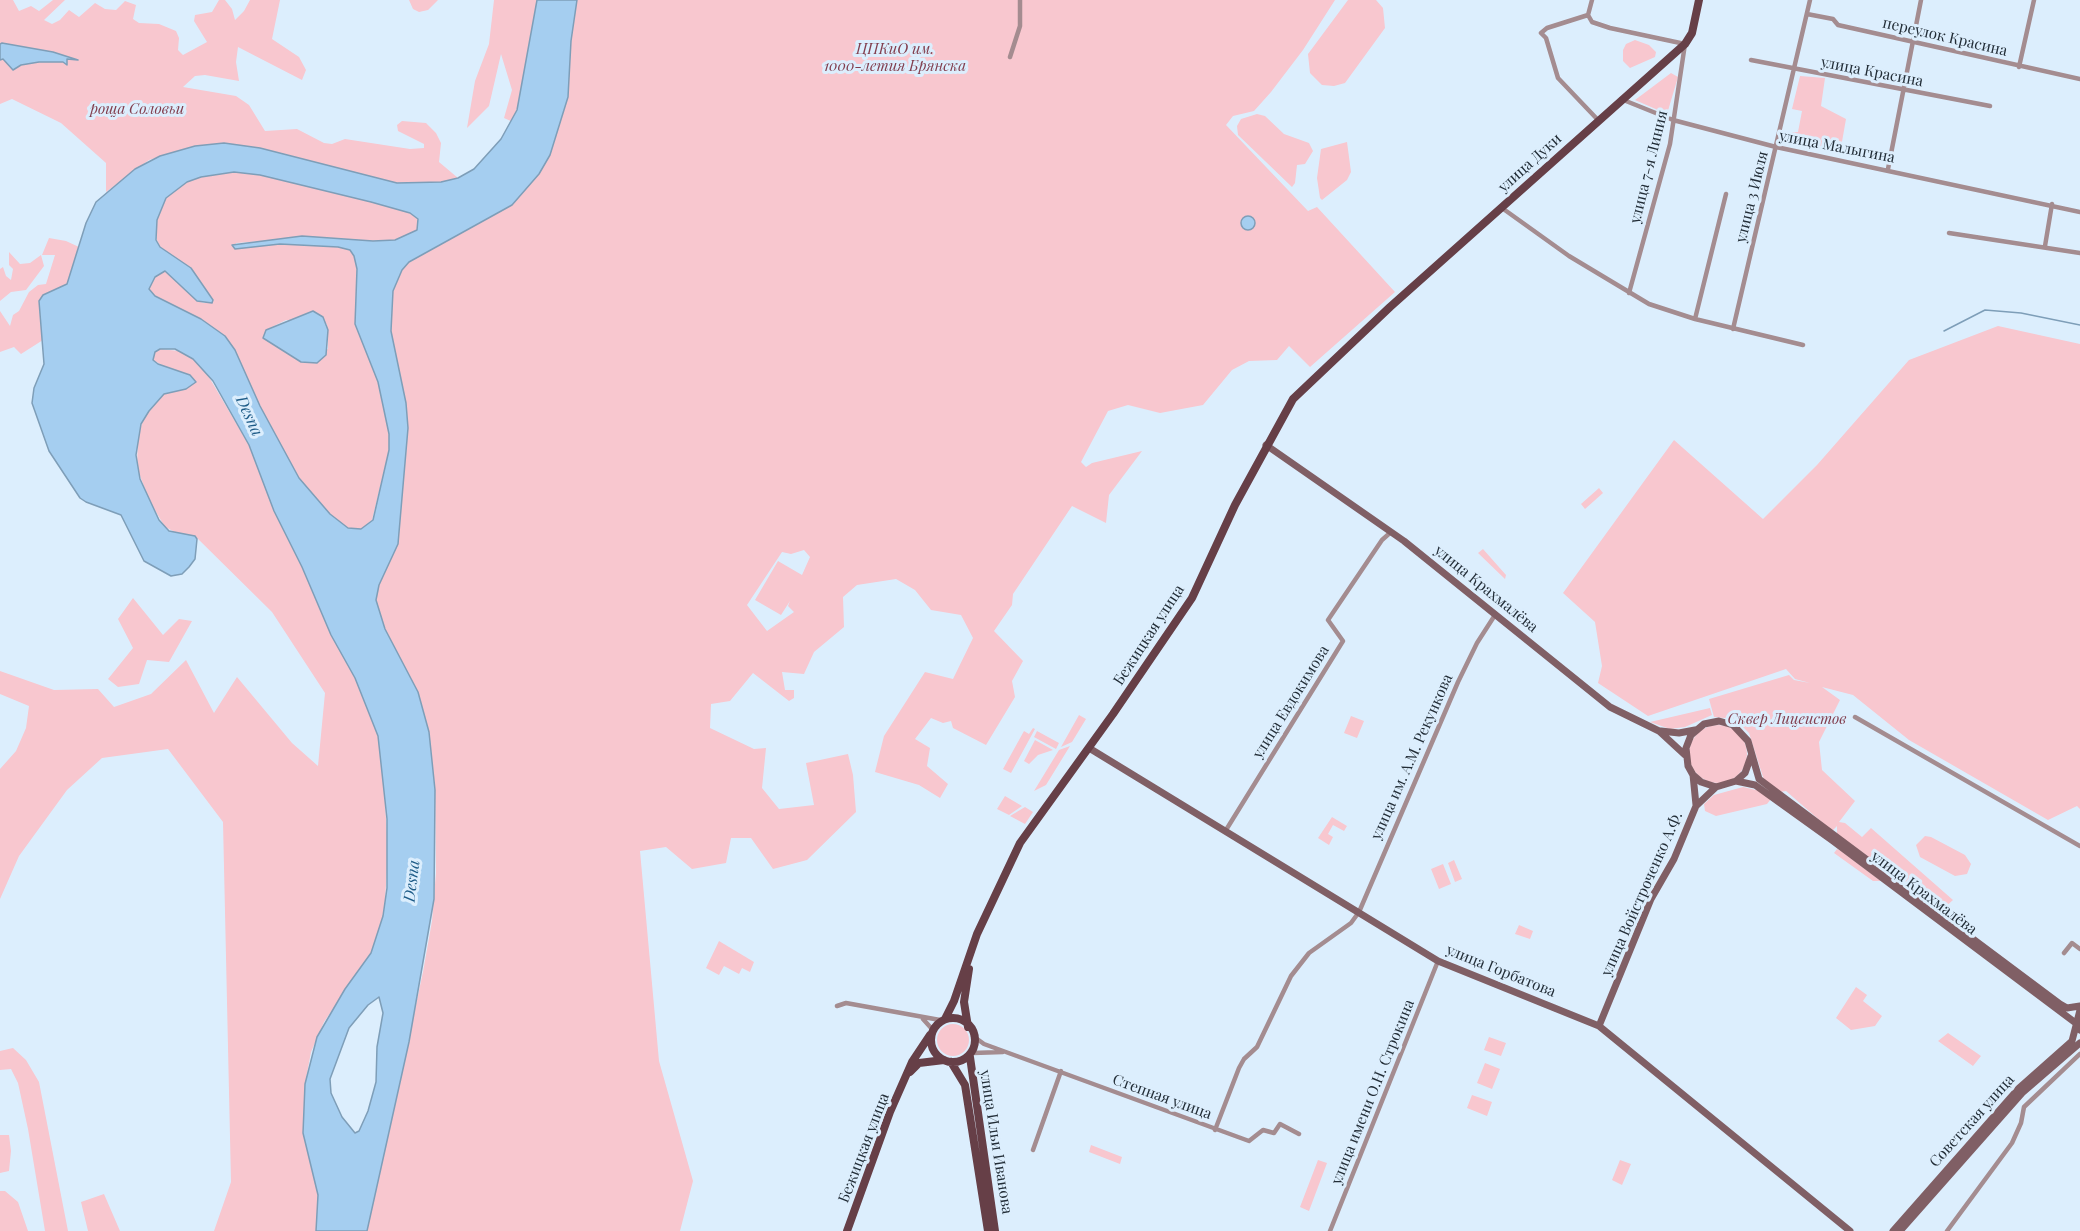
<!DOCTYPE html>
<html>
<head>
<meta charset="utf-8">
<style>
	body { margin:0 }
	canvas { display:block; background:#dceefd }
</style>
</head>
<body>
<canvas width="2080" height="1231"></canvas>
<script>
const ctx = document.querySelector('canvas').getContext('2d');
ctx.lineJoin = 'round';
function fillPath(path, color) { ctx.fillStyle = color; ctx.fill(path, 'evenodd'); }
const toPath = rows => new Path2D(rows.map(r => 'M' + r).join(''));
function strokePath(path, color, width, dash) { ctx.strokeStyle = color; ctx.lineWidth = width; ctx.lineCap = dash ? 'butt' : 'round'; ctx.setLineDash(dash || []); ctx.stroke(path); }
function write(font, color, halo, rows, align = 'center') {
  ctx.font = font + ' "Playfair Display",serif'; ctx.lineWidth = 6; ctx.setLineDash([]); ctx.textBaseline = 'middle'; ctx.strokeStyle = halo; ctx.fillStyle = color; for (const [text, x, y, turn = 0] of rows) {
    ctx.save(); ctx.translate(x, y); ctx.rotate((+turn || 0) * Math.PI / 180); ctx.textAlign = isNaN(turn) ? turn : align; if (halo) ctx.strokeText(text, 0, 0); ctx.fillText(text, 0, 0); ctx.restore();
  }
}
const green = toPath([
	[0,0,13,0,19,11,31,6,39,11,53,0,65,0,44,20,52,24,60,20,69,10,79,17,95,3,105,9,116,10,125,1,136,5,133,19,139,23,159,24,176,31,179,38,178,50,183,55,207,42,194,21,195,15,212,12,219,0,225,0,232,9,235,20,244,11,250,0,280,0,272,39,299,57,306,70,302,80,238,47,236,62,239,81,205,75,195,76,183,87,236,96,249,105,265,131,297,129,324,143,332,144,345,139,410,149,424,148,424,144,398,131,397,125,402,121,426,123,436,133,441,143,439,162,458,178,441,182,397,183,260,148,224,143,195,146,149,160,106,192,106,163,61,123,12,99,0,104],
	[409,0,438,0,428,10,419,12,413,9],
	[494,0,537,0,524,83,513,122,504,118,512,90,501,54,489,106,467,128,475,81,489,44],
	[577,0,1335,0,1303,50,1271,92,1254,111,1233,116,1226,125,1308,211,1317,207,1395,292,1310,367,1289,346,1277,360,1249,361,1232,370,1203,405,1160,413,1128,405,1108,411,1081,462,1086,467,1092,463,1142,451,1109,495,1106,523,1072,506,1013,594,1012,605,994,631,1023,661,1012,681,1015,697,986,745,953,728,951,721,943,723,931,718,915,739,930,748,927,766,948,784,940,798,919,785,875,772,884,736,925,672,953,679,973,638,961,615,931,610,915,590,896,579,857,585,843,597,844,627,814,652,804,674,782,672,785,690,794,690,794,698,789,701,753,673,730,701,711,704,710,728,754,749,766,748,762,788,779,809,814,805,806,763,848,754,853,775,856,812,807,860,773,869,751,838,731,838,726,863,692,869,666,847,640,851,659,1061,693,1181,680,1231,367,1231,423,972,432,921,436,873,435,790,429,731,418,692,385,629,376,600,379,585,398,544,408,428,406,403,391,331,393,291,402,270,409,262,511,205,539,174,550,155,568,97,571,41],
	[804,550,810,557,802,575,778,561,755,600,781,615,790,601,788,606,794,612,767,631,747,605,782,552,791,554],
	[1348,0,1376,0,1383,8,1385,28,1345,83,1334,86,1322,85,1310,73,1308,54],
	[1635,40,1649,45,1656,52,1655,57,1630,68,1623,61,1623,50,1626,44],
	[1671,73,1678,77,1667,114,1635,100],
	[1800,76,1825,78,1821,106,1846,119,1840,153,1786,142,1788,132,1798,132,1802,111,1792,109],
	[1257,114,1265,116,1284,134,1309,143,1313,151,1305,164,1297,165,1295,183,1292,187,1238,135,1237,126,1241,119],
	[1347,142,1351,172,1347,180,1322,200,1320,198,1317,178,1321,149],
	[234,172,260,175,371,202,410,213,418,219,417,230,395,240,373,241,318,237,236,243,235,249,280,244,338,247,350,250,354,256,357,269,355,324,378,382,389,434,389,450,372,520,361,529,348,528,330,514,299,478,260,406,235,350,155,296,148,289,155,277,165,271,197,301,204,303,213,300,191,268,160,247,157,240,157,220,166,198,187,182,201,177],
	[286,320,327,324,328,349,301,362,263,338,266,330],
	[49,238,66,241,79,247,67,284,41,298,39,305,43,340,21,354,14,347,0,352,0,311,10,326,13,315,19,311,29,292,38,285,46,284,55,255,42,255],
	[9,252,20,264,30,263,41,255,44,266,26,290,11,292,0,301,0,269,3,267,6,276,11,280,13,269,9,265],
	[1998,326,2080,344,2080,809,2077,806,2048,820,1909,740,1853,695,1822,687,1840,700,1819,742,1822,770,1855,801,1839,822,1845,823,1862,837,1871,828,1953,900,1942,910,1837,834,1837,826,1832,831,1786,791,1780,792,1764,780,1749,733,1735,719,1714,717,1709,699,1789,675,1794,680,1810,683,1795,679,1786,669,1648,716,1598,683,1602,666,1595,622,1563,593,1674,440,1763,519,1817,465,1909,360],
	[160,349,179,351,193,359,206,372,249,445,274,511,302,567,331,635,355,678,374,722,382,753,388,851,385,902,380,930,371,953,324,1022,311,1052,305,1084,303,1133,318,1195,316,1231,214,1231,231,1182,223,822,168,749,102,758,67,790,19,856,0,899,0,769,16,751,26,728,29,706,0,694,0,671,54,690,98,689,114,707,151,694,186,660,214,713,237,677,292,743,318,766,325,693,272,612,195,536,179,534,165,527,150,502,137,468,138,434,145,416,164,394,186,389,190,375,176,373,153,360,155,352],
	[1599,488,1603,493,1585,509,1581,504],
	[1483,549,1506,575,1505,579,1478,553],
	[133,598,163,635,179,619,192,621,169,662,147,660,139,684,118,687,108,679,133,648,118,619],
	[1710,708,1712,715,1685,727,1670,729,1650,722],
	[1079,715,1086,719,1072,742,1061,747],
	[1351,716,1364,721,1357,738,1344,733],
	'1689 754a29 29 0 1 1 58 0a29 29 0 1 1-58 0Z',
	[1033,728,1035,729,1011,773,1003,769,1024,731,1029,734],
	[1037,731,1059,743,1056,749,1034,737],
	[1035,740,1053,750,1038,755,1029,764,1024,761],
	[1070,746,1046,785,1034,791,1059,750],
	[1743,787,1760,791,1771,799,1767,804,1716,816,1705,811,1704,804,1714,795],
	[1005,796,1022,806,1009,815,997,809],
	[1025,807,1033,812,1025,824,1010,816],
	[1332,817,1347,826,1344,831,1333,825,1328,834,1333,837,1329,845,1318,838],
	[1925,836,1931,837,1965,855,1971,864,1967,874,1955,876,1920,857,1916,845],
	[1837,849,1841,851,1881,881,1873,881,1834,853],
	[1454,860,1462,879,1455,882,1448,863],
	[1443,864,1451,884,1439,889,1431,869],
	[1519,925,1533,931,1530,939,1515,934],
	[719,941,754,962,750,972,742,968,739,974,724,966,719,975,706,968],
	[1856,987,1867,995,1863,1001,1882,1016,1875,1026,1851,1030,1836,1018],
	'937 1040a16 16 0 1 1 32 0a16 16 0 1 1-32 0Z',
	[1948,1033,1981,1056,1973,1066,1938,1041],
	[1489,1037,1506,1043,1501,1056,1484,1050],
	[13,1048,26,1060,39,1082,68,1231,45,1231,28,1129,18,1083,11,1069,0,1070,0,1051],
	[1485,1063,1500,1069,1492,1089,1477,1083],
	[1472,1095,1492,1102,1487,1116,1467,1108],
	[0,1135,9,1135,11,1151,9,1171,0,1173],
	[1091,1145,1122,1157,1120,1164,1089,1152],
	[1318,1160,1327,1163,1309,1211,1300,1207],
	[1620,1160,1631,1164,1622,1185,1612,1180],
	[0,1191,5,1191,18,1202,28,1231,0,1231],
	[104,1194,120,1231,88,1231,81,1202]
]);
const water = toPath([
	[537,0,577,0,571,41,568,97,550,155,539,174,512,205,409,262,402,270,393,291,391,331,406,403,408,428,398,544,379,585,376,600,385,629,418,692,429,732,435,790,434,899,409,1042,367,1231,316,1231,318,1195,303,1133,305,1084,317,1037,345,989,371,953,383,916,387,888,387,819,378,736,355,678,331,635,302,567,274,511,249,445,213,381,193,359,175,349,160,349,155,352,153,360,158,364,190,375,196,382,186,389,164,394,149,411,141,424,136,455,140,479,159,520,169,531,195,536,197,539,195,559,189,567,182,574,171,576,144,561,121,515,86,502,80,498,49,451,32,403,34,388,44,364,39,301,43,295,67,284,86,223,96,202,135,169,160,156,195,146,224,143,260,148,397,183,441,182,458,178,474,169,501,139,517,110,537,0],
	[234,172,260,175,371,202,410,213,418,219,417,230,395,240,373,241,302,236,232,245,235,249,280,244,338,247,350,250,354,256,357,269,355,324,378,382,389,434,389,450,373,520,361,529,348,528,330,514,299,478,260,406,235,350,225,336,201,319,155,296,149,289,155,277,165,271,197,301,212,303,213,300,191,268,160,247,156,240,157,220,166,198,187,182,201,177,234,172],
	[379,997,383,1013,377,1047,376,1082,368,1111,359,1131,355,1133,342,1117,331,1093,330,1079,349,1028,368,1005,379,997],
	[2,43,53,52,78,60,67,59,67,65,63,62,39,62,21,65,13,70,3,59,0,60,0,44,2,43],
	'1241 223a7 7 0 1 1 14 0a7 7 0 1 1-14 0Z',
	[313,311,323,317,328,330,326,355,317,363,301,362,263,338,266,330,313,311]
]);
const stream = toPath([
	[1944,331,1985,310,2021,313,2080,325]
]);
const street = toPath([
	[1592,0,1588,15,1592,22,1610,28,1685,44,1670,144,1629,293],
	[1807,14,1833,19,1838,25,2080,79],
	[1588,15,1547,28,1541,33,1546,38,1558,78,1598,120],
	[1010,57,1020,26,1020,0],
	[1751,60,1990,106],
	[2019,67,2034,0],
	[1621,99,1673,120,1776,147,2080,212],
	[1888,169,1921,0],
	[1502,208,1569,256,1649,304,1695,319,1803,345],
	[1949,233,2080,253],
	[2045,246,2052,204],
	[1695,319,1726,194],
	[1733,329,1810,0],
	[1855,717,2080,846],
	[1226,830,1343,641,1328,620,1382,540,1391,532],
	[2064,953,2072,943,2080,949],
	[837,1006,846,1003,940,1020],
	[923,1019,932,1029],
	[973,1036,984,1044,1249,1141,1263,1130,1274,1133,1280,1124,1299,1134],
	[973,1053,1003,1052],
	[1215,1130,1239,1068,1244,1059,1257,1047,1291,976,1309,953,1351,923,1359,912,1458,682,1477,643,1495,615],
	[1033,1150,1061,1071],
	[1330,1231,1438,961],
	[1947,1231,2012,1143,2021,1123,2024,1107,2080,1054]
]);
const secondary = toPath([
	[1266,445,1404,541,1610,707,1659,731,1685,755],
	[1661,731,1679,733,1695,730],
	[1089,748,1438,961,1599,1026,1850,1231],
	[1751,756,1745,773,1736,781,1716,787,1701,782,1693,775,1688,766,1686,748,1691,735,1704,724,1719,721,1733,725,1748,741,1759,779,2060,1004,2067,1008,2080,1006],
	[1693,775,1696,805],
	[1736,781,1755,785,1833,841,2077,1024,2080,1030],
	[1599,1026,1651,899,1674,859,1696,806,1716,787],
	[1893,1231,2019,1088,2072,1041,2080,1010],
	[1900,1231,2023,1092,2080,1043]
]);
const primary = toPath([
	'931 1040a22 22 0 1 1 44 0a22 22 0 1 1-44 0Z',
	[945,1019,954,1001,977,934,1020,843,1113,714,1192,598,1235,505,1293,399,1390,307,1685,44,1692,33,1699,0],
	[968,1027,964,1002,969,969],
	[970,1057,995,1231],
	[951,1062,965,1085,988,1231],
	[910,1072,919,1063,944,1060],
	[847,1231,890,1112,912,1062,930,1035]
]);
const streetNames = [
	["переулок Красина",1945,37,13],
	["улица Красина",1872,72,11],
	["улица Малыгина",1837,147,11],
	["улица Дуки",1530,163,-42],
	["улица 7-я Линия",1649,167,-76],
	["улица 3 Июля",1752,197,-76],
	["улица Крахмалёва",1486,589,39],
	["Бежицкая улица",1149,635,-57],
	["улица Евдокимова",1291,702,-58],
	["улица им. А.М. Рекункова",1412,757,-66],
	["улица Крахмалёва",1924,893,37],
	["улица Войстроченко А.Ф.",1642,894,-66],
	["улица Горбатова",1501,971,22],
	["улица имени О.Н. Строкина",1373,1092,-68],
	["Степная улица",1162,1097,20],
	["Советская улица",1972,1121,-48],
	["улица Ильи Иванова",996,1142,81],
	["Бежицкая улица",864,1148,-69]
];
const parkNames = [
	["ЦПКиО им.",895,49],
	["1000-летия Брянска",895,66],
	["роща Соловьи",137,109],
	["Сквер Лицеистов",1787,719]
];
const waterNames = [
	["Desna",249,416,65],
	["Desna",412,881,-83]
];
fillPath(green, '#f8c7cf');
fillPath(water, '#a5cef0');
strokePath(water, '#7e9eb8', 1.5);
strokePath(stream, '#7e9eb8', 1.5);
strokePath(street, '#a48c90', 4.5);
strokePath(secondary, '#805f65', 7);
strokePath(primary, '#663f47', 8);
write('15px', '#222d37', '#dceefd', streetNames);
write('italic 15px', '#823e4e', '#dceefd', parkNames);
write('italic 16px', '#1d5b87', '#dceefd', waterNames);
</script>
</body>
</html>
